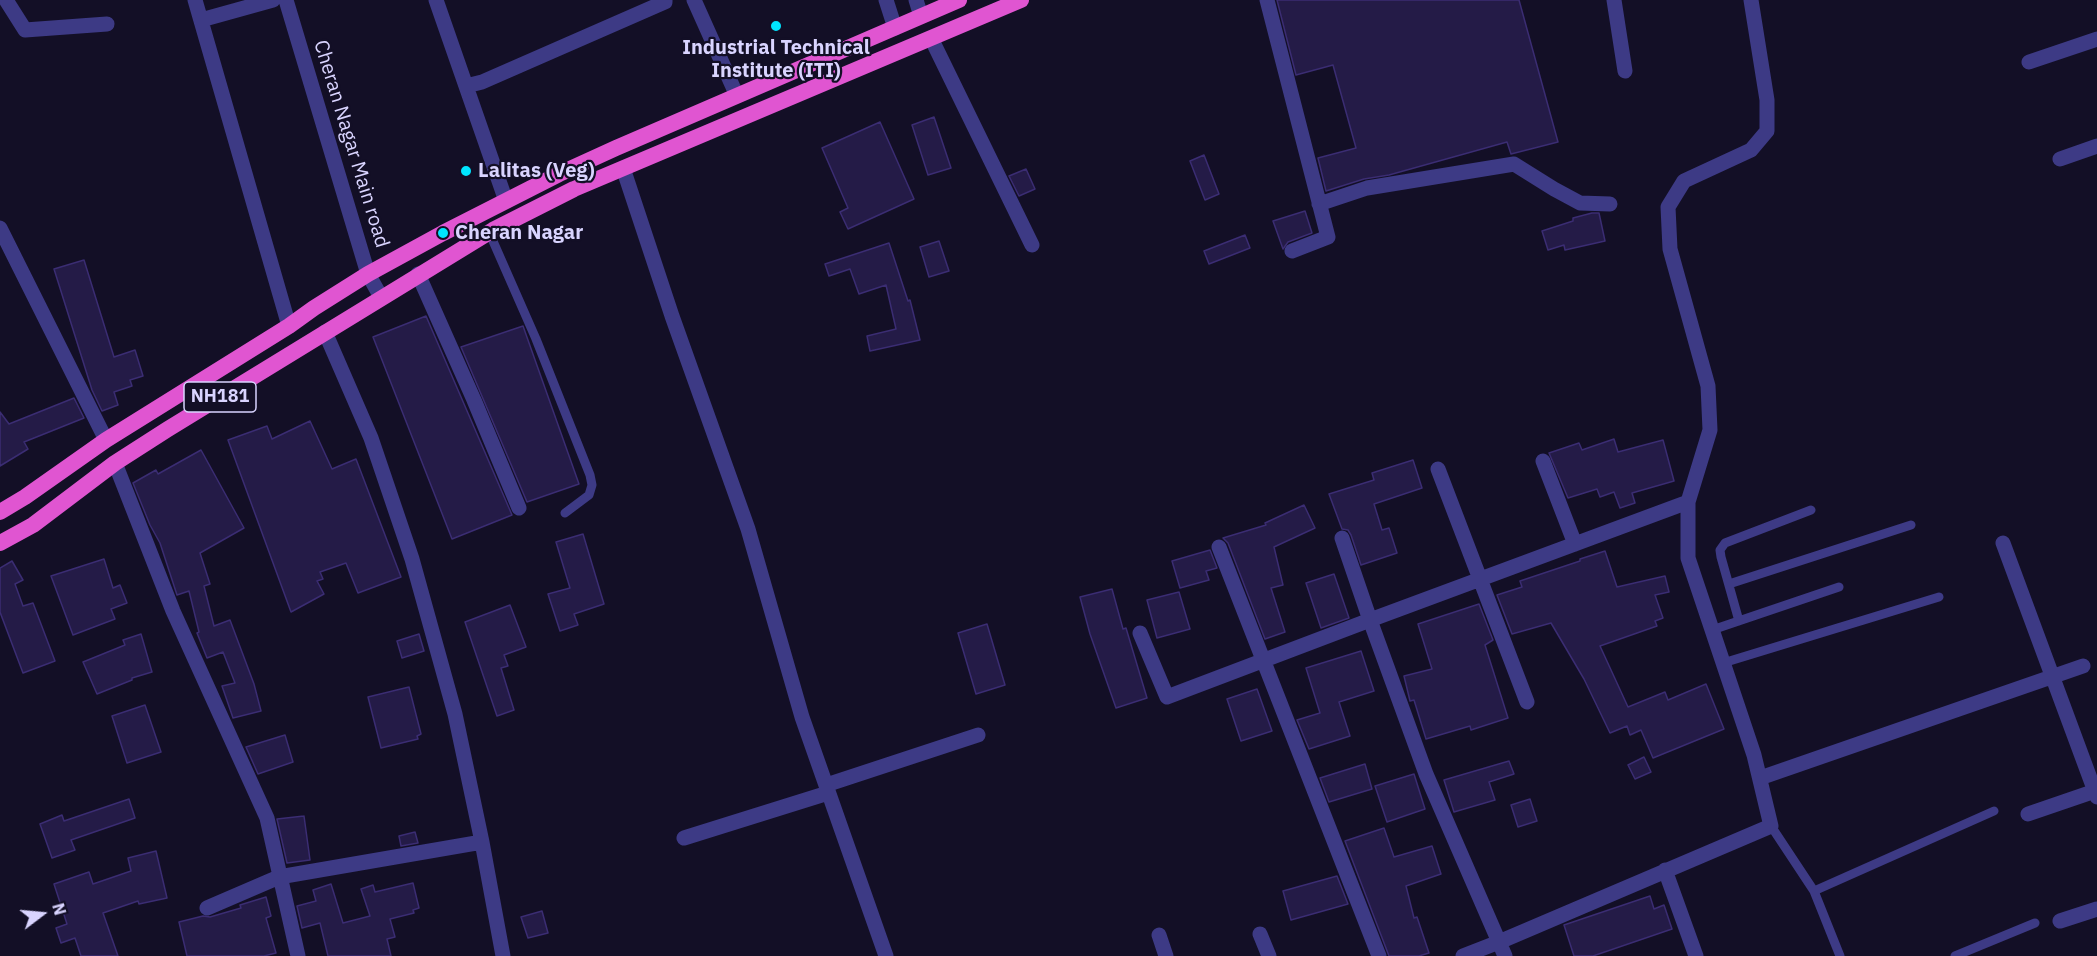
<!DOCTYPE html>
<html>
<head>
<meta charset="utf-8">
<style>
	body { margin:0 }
	#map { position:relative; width:2097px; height:956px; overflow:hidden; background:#130f26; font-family:"IBM Plex Sans",sans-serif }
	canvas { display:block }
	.north { position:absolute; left:12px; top:884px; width:60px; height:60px; -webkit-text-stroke:4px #130f26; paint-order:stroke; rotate:74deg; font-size:16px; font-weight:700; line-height:24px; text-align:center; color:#d9d4ff }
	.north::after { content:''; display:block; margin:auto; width:21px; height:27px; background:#d9d4ff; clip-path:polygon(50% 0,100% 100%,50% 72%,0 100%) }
</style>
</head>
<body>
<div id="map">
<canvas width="2097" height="956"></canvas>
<div class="north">N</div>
</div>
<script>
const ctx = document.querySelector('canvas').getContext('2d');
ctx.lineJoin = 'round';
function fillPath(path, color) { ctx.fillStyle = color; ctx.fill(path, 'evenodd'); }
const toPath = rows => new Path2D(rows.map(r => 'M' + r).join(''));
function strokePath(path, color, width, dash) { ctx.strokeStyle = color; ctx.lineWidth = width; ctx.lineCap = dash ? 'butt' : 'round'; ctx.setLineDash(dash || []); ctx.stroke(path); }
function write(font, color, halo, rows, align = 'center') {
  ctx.font = font + ' "IBM Plex Sans",sans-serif'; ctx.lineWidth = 4.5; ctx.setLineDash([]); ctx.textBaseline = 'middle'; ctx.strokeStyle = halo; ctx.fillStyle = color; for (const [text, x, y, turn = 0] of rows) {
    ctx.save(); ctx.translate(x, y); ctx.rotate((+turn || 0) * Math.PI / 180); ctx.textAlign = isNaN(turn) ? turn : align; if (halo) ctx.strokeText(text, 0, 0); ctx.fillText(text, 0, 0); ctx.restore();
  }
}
const building = toPath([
	[1277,0,1519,0,1558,142,1511,154,1507,142,1389,175,1364,179,1326,191,1318,158,1356,148,1333,65,1296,75,1277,0],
	[934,117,951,168,928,175,912,125,934,117],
	[880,122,914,199,848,229,840,212,848,208,822,148,880,122],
	[1204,155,1219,194,1205,200,1190,161,1204,155],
	[1026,169,1035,189,1019,196,1009,176,1026,169],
	[1305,211,1312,233,1288,242,1283,249,1273,221,1305,211],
	[1592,213,1599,213,1605,241,1565,250,1564,245,1548,250,1542,231,1573,221,1573,218,1592,213],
	[1245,235,1250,248,1209,264,1204,251,1245,235],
	[939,241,949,271,929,277,920,247,939,241],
	[889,243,908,301,910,300,920,340,870,351,867,336,896,329,886,285,859,294,850,269,829,276,825,264,889,243],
	[84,260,114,357,135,350,143,376,130,380,132,386,114,392,118,405,102,411,92,390,54,269,84,260],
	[426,316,512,515,452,539,373,337,426,316],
	[523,326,579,484,527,502,461,347,523,326],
	[74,398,84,418,24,442,28,449,0,466,0,412,9,424,74,398],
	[310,421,332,469,356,459,401,577,358,593,346,563,320,572,323,579,317,581,324,594,291,612,228,440,267,426,272,439,310,421],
	[1614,439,1618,452,1663,440,1674,481,1632,493,1635,503,1620,508,1614,492,1600,497,1597,489,1568,498,1549,453,1579,443,1582,450,1614,439],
	[201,450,244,528,200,553,210,584,204,586,214,626,230,620,254,684,261,711,233,718,222,686,235,683,223,652,207,658,197,633,199,632,189,591,177,595,160,543,150,525,133,483,156,470,158,474,201,450],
	[1413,460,1422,488,1374,504,1382,530,1389,528,1397,553,1361,565,1351,535,1348,530,1342,529,1329,494,1374,480,1372,473,1413,460],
	[1304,505,1315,528,1274,547,1283,585,1271,588,1285,632,1265,639,1228,543,1223,538,1266,525,1265,523,1304,505],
	[583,534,604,604,574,614,578,625,560,631,548,594,570,588,556,542,583,534],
	[1210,550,1217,568,1206,571,1209,580,1180,588,1172,561,1210,550],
	[1605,551,1617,587,1665,576,1669,592,1655,595,1663,618,1655,621,1657,626,1600,646,1628,707,1665,692,1668,700,1706,684,1724,729,1653,758,1641,730,1630,735,1627,726,1610,733,1584,679,1551,623,1512,634,1497,595,1522,587,1520,581,1580,561,1580,559,1605,551],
	[104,559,113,588,120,585,127,603,111,609,115,619,73,635,51,576,104,559],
	[12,561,23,580,15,584,23,606,33,603,55,661,23,673,0,612,0,568,12,561],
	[1334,574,1349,618,1321,628,1306,583,1334,574],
	[1112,589,1123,629,1126,628,1147,698,1116,708,1090,634,1080,597,1112,589],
	[1179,592,1190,629,1157,638,1147,600,1179,592],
	[1479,604,1493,640,1485,645,1508,718,1471,730,1470,726,1426,739,1414,700,1410,701,1404,676,1432,669,1418,624,1479,604],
	[510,605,526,647,504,655,508,666,501,668,514,710,497,716,465,622,510,605],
	[987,624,1005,685,976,694,958,633,987,624],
	[141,634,152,672,132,678,132,680,97,694,83,662,125,645,123,640,141,634],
	[419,634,424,651,402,658,397,641,419,634],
	[1361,651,1374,691,1339,702,1350,736,1309,749,1297,720,1320,713,1306,668,1361,651],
	[409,687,421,734,417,736,418,739,381,748,368,697,409,687],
	[1257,689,1272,731,1241,741,1227,699,1257,689],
	[145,705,161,752,127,763,112,716,145,705],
	[285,735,293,762,258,774,246,747,285,735],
	[1644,757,1651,772,1635,779,1628,765,1644,757],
	[1509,761,1514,774,1489,782,1495,800,1454,812,1444,780,1509,761],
	[1365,764,1372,789,1329,802,1320,778,1365,764],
	[1414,774,1425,809,1387,822,1375,786,1414,774],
	[129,799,135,818,71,840,75,850,52,858,40,824,62,815,64,821,129,799],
	[1530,799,1537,821,1518,827,1511,805,1530,799],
	[304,816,310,860,287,863,277,819,304,816],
	[1384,828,1394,857,1432,846,1441,874,1406,886,1414,918,1417,917,1429,953,1419,956,1389,956,1345,841,1384,828],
	[415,832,418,843,401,846,399,836,415,832],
	[156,851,167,898,139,904,138,901,103,913,118,956,81,956,75,938,61,943,56,928,67,924,54,884,89,872,93,884,131,871,128,858,156,851],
	[1337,876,1348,904,1291,920,1283,891,1337,876],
	[413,883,419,908,413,910,414,913,390,919,395,937,387,939,391,956,328,956,320,923,302,928,297,906,316,901,313,890,331,884,343,923,370,916,361,889,373,885,375,892,413,883],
	[1650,896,1654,909,1664,905,1672,929,1593,956,1574,956,1564,925,1650,896],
	[266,897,271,916,266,918,276,953,264,956,187,956,179,922,203,916,210,917,241,908,240,905,266,897],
	[542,911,548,933,528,938,521,917,542,911]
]);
const service = toPath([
	[489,232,536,339,590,475,592,485,589,495,565,513],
	[1729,584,1911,525],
	[1739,621,1721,557,1720,550,1725,543,1811,510],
	[1712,630,1839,587],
	[1723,663,1939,597],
	[1771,826,1814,891,1840,956],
	[1814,891,1994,811],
	[1955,956,2035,923]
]);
const minor = toPath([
	[6,0,25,30,107,24],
	[195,0,289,326],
	[286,0,368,274,381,297],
	[436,0,506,201],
	[694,0,737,96],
	[886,0,895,28],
	[916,0,921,16],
	[1267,0,1328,237,1292,251],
	[1614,0,1625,71],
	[201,20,273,0],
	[931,38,1032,245],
	[2029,62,2097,39],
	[466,86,482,82,665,2,665,0],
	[2060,159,2097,146],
	[623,168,672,316,748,529,802,717,886,956],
	[1319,204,1367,188,1514,164,1554,189,1580,203,1610,204],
	[0,228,106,440],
	[418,274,474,400,519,508],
	[325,332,371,438,412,559,455,714,482,842,503,956],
	[1543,461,1575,544],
	[115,463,173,611,267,818,298,956],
	[1438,469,1527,702],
	[1688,502,1370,620,1426,774,1499,942,1771,826,1754,755,1688,558,1688,502,1710,430,1708,386,1670,249,1668,207,1684,181,1751,150,1767,131,1767,100,1751,0],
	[2003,543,2097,797],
	[1219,547,1379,956],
	[1140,633,1167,697,1370,620,1342,538],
	[1760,778,2083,666],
	[826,785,978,735],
	[2028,814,2095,791],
	[684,838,828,793],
	[1665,870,1696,956],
	[207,908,279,877,482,842],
	[2060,921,2097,909],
	[1260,934,1269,956],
	[1159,935,1166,956],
	[1463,956,1499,942,1505,956]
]);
const trunk = toPath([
	[0,512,25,497,106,440,289,326,314,308,368,274,443,233,559,174,616,148,959,0],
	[0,543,33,525,115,463,168,429,493,230,574,189,1021,0]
]);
const markers = [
	[776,26,6,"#00e5ff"],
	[466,171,6,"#00e5ff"],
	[443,233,6,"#00e5ff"]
];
const shields = [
	[220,397,72]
];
const shieldNames = [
	["NH181",220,397]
];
const poiNames = [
	["Industrial Technical",776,48,"center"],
	["Institute (ITI)",776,71,"center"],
	["Lalitas (Veg)",478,171],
	["Cheran Nagar",455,233]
];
const streetNames = [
	["Cheran Nagar Main road",351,144,73]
];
fillPath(building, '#241b47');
strokePath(building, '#3b2d73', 1.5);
strokePath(service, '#3d3a85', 9);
strokePath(minor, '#3d3a85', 15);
strokePath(trunk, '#e055d1', 16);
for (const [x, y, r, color] of markers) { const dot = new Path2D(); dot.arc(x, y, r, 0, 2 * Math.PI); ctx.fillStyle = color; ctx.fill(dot); strokePath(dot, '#130f26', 2); }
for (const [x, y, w] of shields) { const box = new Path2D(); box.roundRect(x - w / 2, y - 15, w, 30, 4.5); ctx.fillStyle = '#130f26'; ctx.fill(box); strokePath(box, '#d9d4ff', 1.5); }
write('bold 18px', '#d9d4ff', null, shieldNames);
write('bold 20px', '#d9d4ff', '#130f26', poiNames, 'left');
write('20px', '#d9d4ff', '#130f26', streetNames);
</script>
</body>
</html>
